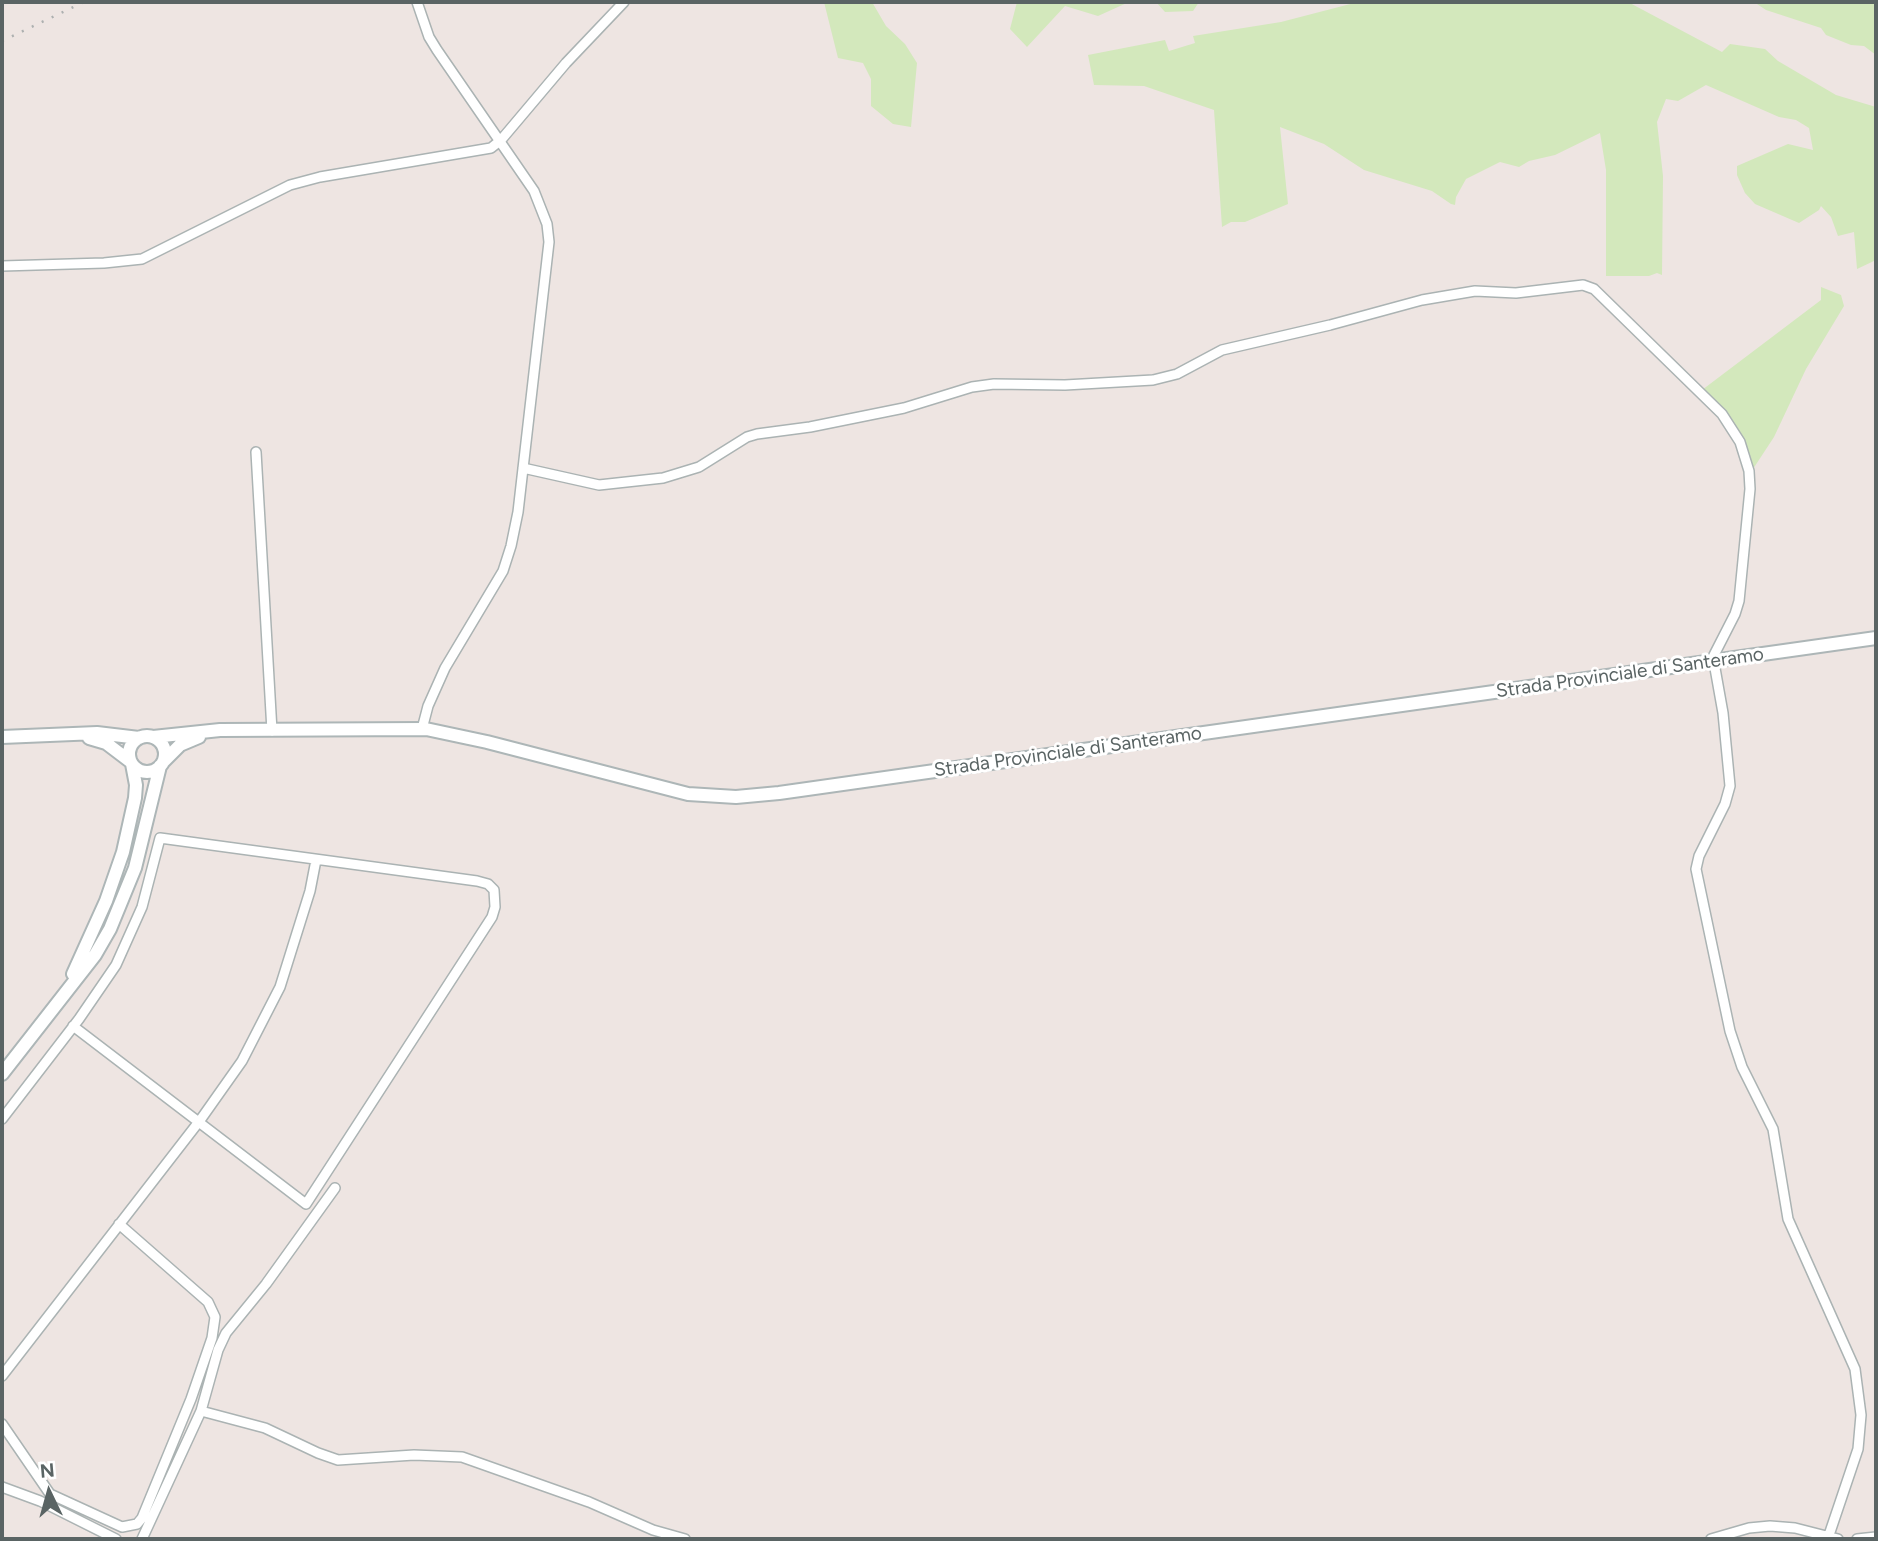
<!DOCTYPE html>
<html>
<head>
<meta charset="utf-8">
<style>
	body { margin:0 }
	#map { position:relative; width:1878px; height:1541px; overflow:hidden; background:#eee5e2; font-family:Figtree,sans-serif }
	canvas { display:block }
	.frame { position:absolute; inset:0; border:4px solid #5a6464; pointer-events:none }
	.north { position:absolute; left:14px; top:1457px; width:70px; height:70px; -webkit-text-stroke:5px #fff; paint-order:stroke; rotate:355deg; font-size:19px; font-weight:700; line-height:28px; text-align:center; color:#5a6464 }
	.north::after { content:''; display:block; margin:auto; width:24px; height:32px; background:#5a6464; clip-path:polygon(50% 0,100% 100%,50% 72%,0 100%) }
</style>
</head>
<body>
<div id="map">
<canvas width="1878" height="1541"></canvas>
<div class="frame"></div>
<div class="north">N</div>
</div>
<script>
const ctx = document.querySelector('canvas').getContext('2d');
ctx.lineJoin = 'round';
function fillPath(path, color) { ctx.fillStyle = color; ctx.fill(path, 'evenodd'); }
const toPath = rows => new Path2D(rows.map(r => 'M' + r).join(''));
function strokePath(path, color, width, dash) { ctx.strokeStyle = color; ctx.lineWidth = width; ctx.lineCap = dash ? 'butt' : 'round'; ctx.setLineDash(dash || []); ctx.stroke(path); }
function write(font, color, halo, rows, align = 'center') {
  ctx.font = font + ' Figtree,sans-serif'; ctx.lineWidth = 6; ctx.setLineDash([]); ctx.textBaseline = 'middle'; ctx.strokeStyle = halo; ctx.fillStyle = color; for (const [text, x, y, turn = 0] of rows) {
    ctx.save(); ctx.translate(x, y); ctx.rotate((+turn || 0) * Math.PI / 180); ctx.textAlign = isNaN(turn) ? turn : align; if (halo) ctx.strokeText(text, 0, 0); ctx.fillText(text, 0, 0); ctx.restore();
  }
}
const green = toPath([
	[824,2,872,2,886,26,905,44,917,63,911,127,893,124,871,106,871,79,863,63,838,58],
	[1017,2,1129,2,1098,16,1065,6,1027,47,1010,29],
	[1156,2,1199,2,1193,11,1165,12],
	[1358,2,1628,2,1722,52,1730,44,1765,49,1778,61,1836,95,1876,107,1876,260,1857,269,1854,232,1838,236,1831,217,1821,206,1819,210,1799,223,1755,204,1745,193,1737,175,1737,166,1788,144,1813,150,1809,128,1796,120,1779,117,1706,85,1678,101,1666,99,1657,122,1663,176,1662,275,1657,273,1649,276,1606,276,1606,170,1600,133,1555,155,1529,161,1519,167,1500,162,1466,179,1456,197,1455,205,1451,204,1432,191,1364,170,1324,144,1280,127,1288,204,1245,222,1231,222,1222,227,1214,110,1144,86,1094,85,1088,55,1165,40,1169,51,1195,43,1193,36,1281,22],
	[1754,2,1876,2,1876,55,1864,46,1851,45,1826,35,1821,28,1766,10],
	[1821,287,1841,295,1844,306,1806,369,1774,437,1753,469,1744,444,1731,420,1702,390,1821,300]
]);
const minor = toPath([
	[417,2,429,37,437,50,534,191,547,224,549,242,518,512,511,546,503,571,445,668,428,706,422,729],
	[2,266,104,263,142,259,290,185,320,177,491,148,501,140,566,63,624,2],
	[256,452,272,731],
	[523,468,599,485,663,478,699,467,747,437,757,434,810,427,904,408,972,387,994,384,1065,385,1153,380,1177,374,1222,350,1330,325,1422,300,1475,291,1516,293,1583,285,1594,289,1722,414,1740,442,1749,471,1750,489,1739,601,1735,614,1713,657,1723,713,1730,786,1725,804,1699,856,1696,869,1730,1031,1742,1067,1773,1129,1788,1219,1855,1369,1861,1415,1858,1449,1828,1538],
	[2,1119,79,1019,116,965,142,907,160,838,477,881,488,884,494,890,495,907,492,917,306,1204,73,1026],
	[2,1376,201,1119,242,1061,280,987,310,891,316,860],
	[201,1411,265,1428,318,1453,338,1460,414,1455,462,1457,589,1502,653,1530,685,1539],
	[2,1424,50,1494,122,1527,137,1524,142,1518,191,1399,212,1338,215,1317,208,1302,119,1224],
	[2,1487,40,1501,116,1539],
	[142,1539,201,1411,218,1350,226,1333,266,1284,335,1188],
	[1711,1539,1749,1528,1770,1526,1795,1528,1838,1539],
	[1857,1539,1876,1537]
]);
const secondary = toPath([
	'129 754a18 18 0 1 1 36 0a18 18 0 1 1-36 0Z',
	[2,737,97,733,139,738],
	[153,737,220,730,426,729,487,742,688,794,736,797,779,793,1876,638],
	[89,738,106,743,131,762],
	[163,762,180,745,199,737],
	[73,974,106,901,123,852,135,798,136,785,132,764],
	[2,1074,95,955,110,929,135,868,160,766]
]);
const rail = toPath([
	[2,41,84,2]
]);
const streetNames = [
	["Strada Provinciale di Santeramo",1630,673,-8],
	["Strada Provinciale di Santeramo",1068,752,-8]
];
fillPath(green, '#d3e8bc');
strokePath(minor, '#abb3b3', 12);
strokePath(secondary, '#adb6b7', 16);
strokePath(minor, '#fff', 9);
strokePath(secondary, '#fff', 12);
strokePath(rail, '#adb0b0', 2.5, [2, 9]);
write('19px', '#5a6464', '#fff', streetNames);
</script>
</body>
</html>
